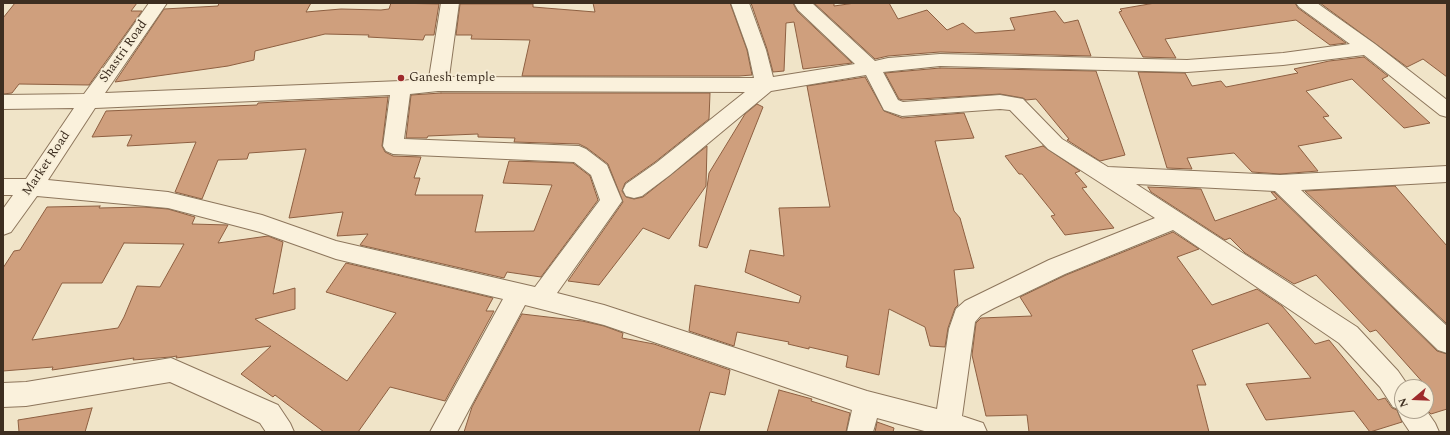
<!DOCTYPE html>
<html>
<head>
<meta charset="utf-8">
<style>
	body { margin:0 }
	#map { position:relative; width:1450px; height:435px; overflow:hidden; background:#f0e4c8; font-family:Spectral,serif }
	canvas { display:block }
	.frame { position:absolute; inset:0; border:4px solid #3d2e20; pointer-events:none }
	.north { position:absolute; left:1394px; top:379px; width:40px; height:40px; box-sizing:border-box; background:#f7eed8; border:1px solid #ada18e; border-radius:50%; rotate:251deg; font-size:11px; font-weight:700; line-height:16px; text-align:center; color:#3d2e20 }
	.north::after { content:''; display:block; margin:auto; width:14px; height:18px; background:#9e2a2b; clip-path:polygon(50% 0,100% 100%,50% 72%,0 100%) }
</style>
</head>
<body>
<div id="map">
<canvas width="1450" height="435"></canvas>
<div class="frame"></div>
<div class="north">N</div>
</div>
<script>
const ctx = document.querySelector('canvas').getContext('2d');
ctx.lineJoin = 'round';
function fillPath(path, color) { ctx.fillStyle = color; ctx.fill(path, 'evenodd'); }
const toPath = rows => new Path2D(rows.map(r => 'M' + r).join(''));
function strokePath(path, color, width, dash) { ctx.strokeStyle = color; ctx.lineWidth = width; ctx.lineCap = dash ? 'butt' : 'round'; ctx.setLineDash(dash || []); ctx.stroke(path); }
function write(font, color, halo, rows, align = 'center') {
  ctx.font = font + ' Spectral,serif'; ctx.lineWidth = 3.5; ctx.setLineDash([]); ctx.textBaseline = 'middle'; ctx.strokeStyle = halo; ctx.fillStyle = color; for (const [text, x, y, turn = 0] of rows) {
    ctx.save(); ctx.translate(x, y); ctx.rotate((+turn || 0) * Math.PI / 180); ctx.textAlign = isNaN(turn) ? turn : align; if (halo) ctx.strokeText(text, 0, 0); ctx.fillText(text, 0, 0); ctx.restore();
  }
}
const building = toPath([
	[15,3,137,3,131,11,142,11,89,85,19,84,12,93,3,94,3,18,15,3],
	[219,3,311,3,306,12,341,9,381,10,389,9,391,3,439,4,434,35,425,35,423,40,368,37,369,35,325,34,255,51,254,60,228,66,115,82,164,9,218,6,219,3],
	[593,3,730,3,747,50,752,75,739,76,522,76,530,40,471,39,472,35,456,35,460,4,533,4,533,7,595,12,593,3],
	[751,3,793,3,797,11,852,63,803,69,794,22,786,23,784,71,773,72,767,49,751,3],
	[814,3,834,3,834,6,855,3,889,3,898,19,927,10,947,30,963,23,975,33,1015,30,1010,18,1055,11,1064,23,1078,20,1091,56,940,52,888,56,875,59,814,3],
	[1155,3,1295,3,1298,8,1346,43,1330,45,1296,20,1165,39,1176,58,1143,57,1119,12,1122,11,1120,9,1155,3],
	[1320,3,1447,3,1447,77,1423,59,1407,67,1320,3],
	[1364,57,1388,76,1382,79,1430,123,1404,128,1352,79,1306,91,1329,116,1323,117,1342,138,1298,146,1318,171,1280,174,1252,172,1234,153,1187,158,1192,169,1167,168,1138,72,1185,73,1192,86,1221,81,1226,87,1298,73,1294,69,1329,61,1364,57],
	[940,68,1096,71,1125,155,1100,161,1067,140,1069,139,1036,99,1026,100,1023,98,1000,94,903,100,899,99,885,73,940,68],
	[865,77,884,111,902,118,964,113,974,138,935,141,954,211,960,218,974,268,954,270,958,305,955,308,948,328,945,347,930,346,925,327,889,309,879,375,846,367,848,356,809,347,809,349,788,344,789,342,737,332,734,346,689,331,695,285,799,303,801,296,745,272,750,250,784,256,779,208,830,207,807,86,865,77],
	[441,93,710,93,709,119,655,162,625,183,622,191,626,197,634,199,643,197,707,146,706,186,669,239,643,228,599,285,568,281,623,202,608,164,587,148,579,144,514,142,515,138,478,137,478,134,428,136,427,138,406,138,411,95,441,93],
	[388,97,382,146,385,152,393,156,421,157,414,178,420,178,415,195,483,195,475,232,534,231,552,185,503,183,509,161,573,163,590,176,598,200,541,277,507,272,504,278,360,245,368,234,337,236,343,212,289,218,306,149,249,153,247,159,218,160,202,199,175,192,196,142,127,146,132,135,92,137,106,111,257,105,258,103,297,101,388,97],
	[757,104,763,107,707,248,699,246,709,173,745,114,757,104],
	[1043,146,1080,171,1075,173,1087,187,1082,188,1114,228,1065,235,1051,216,1055,215,1022,174,1019,174,1005,156,1043,146],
	[1395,186,1447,246,1447,324,1305,191,1395,186],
	[1148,187,1201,189,1215,221,1277,199,1271,192,1274,192,1437,351,1447,354,1447,409,1431,414,1426,409,1426,387,1423,387,1426,386,1376,330,1370,332,1316,275,1294,284,1245,253,1230,238,1225,240,1151,192,1148,187],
	[100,206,99,208,143,207,168,209,195,217,192,224,228,225,218,243,268,236,283,242,273,294,295,288,295,309,255,319,347,381,396,313,326,292,346,263,493,298,486,311,494,311,445,401,390,387,358,432,324,432,275,395,273,397,241,374,271,346,176,358,177,356,171,357,133,360,134,358,52,370,53,367,3,371,3,268,14,251,20,250,47,207,100,206],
	[124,243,184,244,160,287,137,286,124,317,118,328,32,340,62,283,102,283,124,243],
	[1173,232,1199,249,1177,257,1212,305,1257,289,1282,306,1315,344,1329,340,1378,400,1385,398,1392,408,1397,410,1402,422,1370,432,1354,411,1266,420,1246,384,1311,378,1268,323,1192,350,1206,385,1197,385,1209,432,1029,432,1027,415,986,416,972,355,976,323,981,318,1032,316,1020,297,1066,275,1173,232],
	[522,314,582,321,604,326,623,333,622,338,654,344,730,370,725,395,710,392,699,432,464,432,472,407,522,314],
	[779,390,812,399,811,401,850,413,846,432,767,432,779,390],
	[92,408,85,432,19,432,18,420,92,408],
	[877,422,894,428,893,432,875,432,877,422]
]);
const minor = toPath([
	[149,3,167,3,105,93,401,81,429,78,441,3,459,3,449,77,754,78,748,50,731,3,749,3,766,50,773,77,855,64,798,10,794,3,812,3,875,61,888,58,940,54,1187,60,1283,53,1350,44,1299,7,1296,3,1317,3,1375,44,1447,100,1447,117,1440,115,1364,55,1283,65,1187,72,940,66,883,72,898,100,903,102,1000,95,1023,99,1062,139,1108,167,1280,175,1447,166,1447,182,1301,190,1447,326,1447,353,1438,350,1275,191,1136,184,1357,327,1398,371,1409,387,1402,387,1402,411,1426,410,1435,423,1439,432,1410,432,1402,420,1398,411,1399,409,1393,407,1380,387,1339,343,1173,230,1065,274,994,308,981,315,975,322,962,416,983,423,987,432,928,432,877,418,873,432,847,432,852,410,604,325,525,305,457,432,430,432,503,299,336,259,260,232,168,208,37,196,11,232,3,235,3,209,13,195,3,195,3,179,26,179,74,108,3,109,3,95,84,94,104,67,149,3],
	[866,75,884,110,902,116,1000,109,1010,110,1048,149,1155,218,1049,260,965,301,956,309,949,329,937,409,867,391,604,305,557,293,622,201,607,165,586,149,579,146,404,139,410,94,438,91,745,92,656,163,626,184,623,190,626,196,634,198,642,196,670,175,771,91,866,75],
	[390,95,383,146,386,151,393,154,574,162,591,175,600,200,535,287,336,241,262,215,168,192,48,180,95,108,390,95],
	[171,358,278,405,290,423,294,432,266,432,260,423,170,382,26,406,3,407,3,383,26,382,171,358]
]);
const markers = [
	[401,78,4,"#9e2a2b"]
];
const streetNames = [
	["Shastri Road",124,52,-55],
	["Market Road",47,164,-56]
];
const poiNames = [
	["Ganesh temple",409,78]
];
fillPath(building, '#cf9f7d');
strokePath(building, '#8d5f41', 1);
strokePath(minor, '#8d765c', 2);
fillPath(minor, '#faf1dc');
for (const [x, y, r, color] of markers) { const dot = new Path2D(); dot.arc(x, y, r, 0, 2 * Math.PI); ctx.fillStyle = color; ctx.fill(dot); strokePath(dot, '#f7eed8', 1.5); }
write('13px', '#3d2e20', '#f7eed8', streetNames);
write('13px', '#3d2e20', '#f7eed8', poiNames, 'left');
</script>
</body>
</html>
